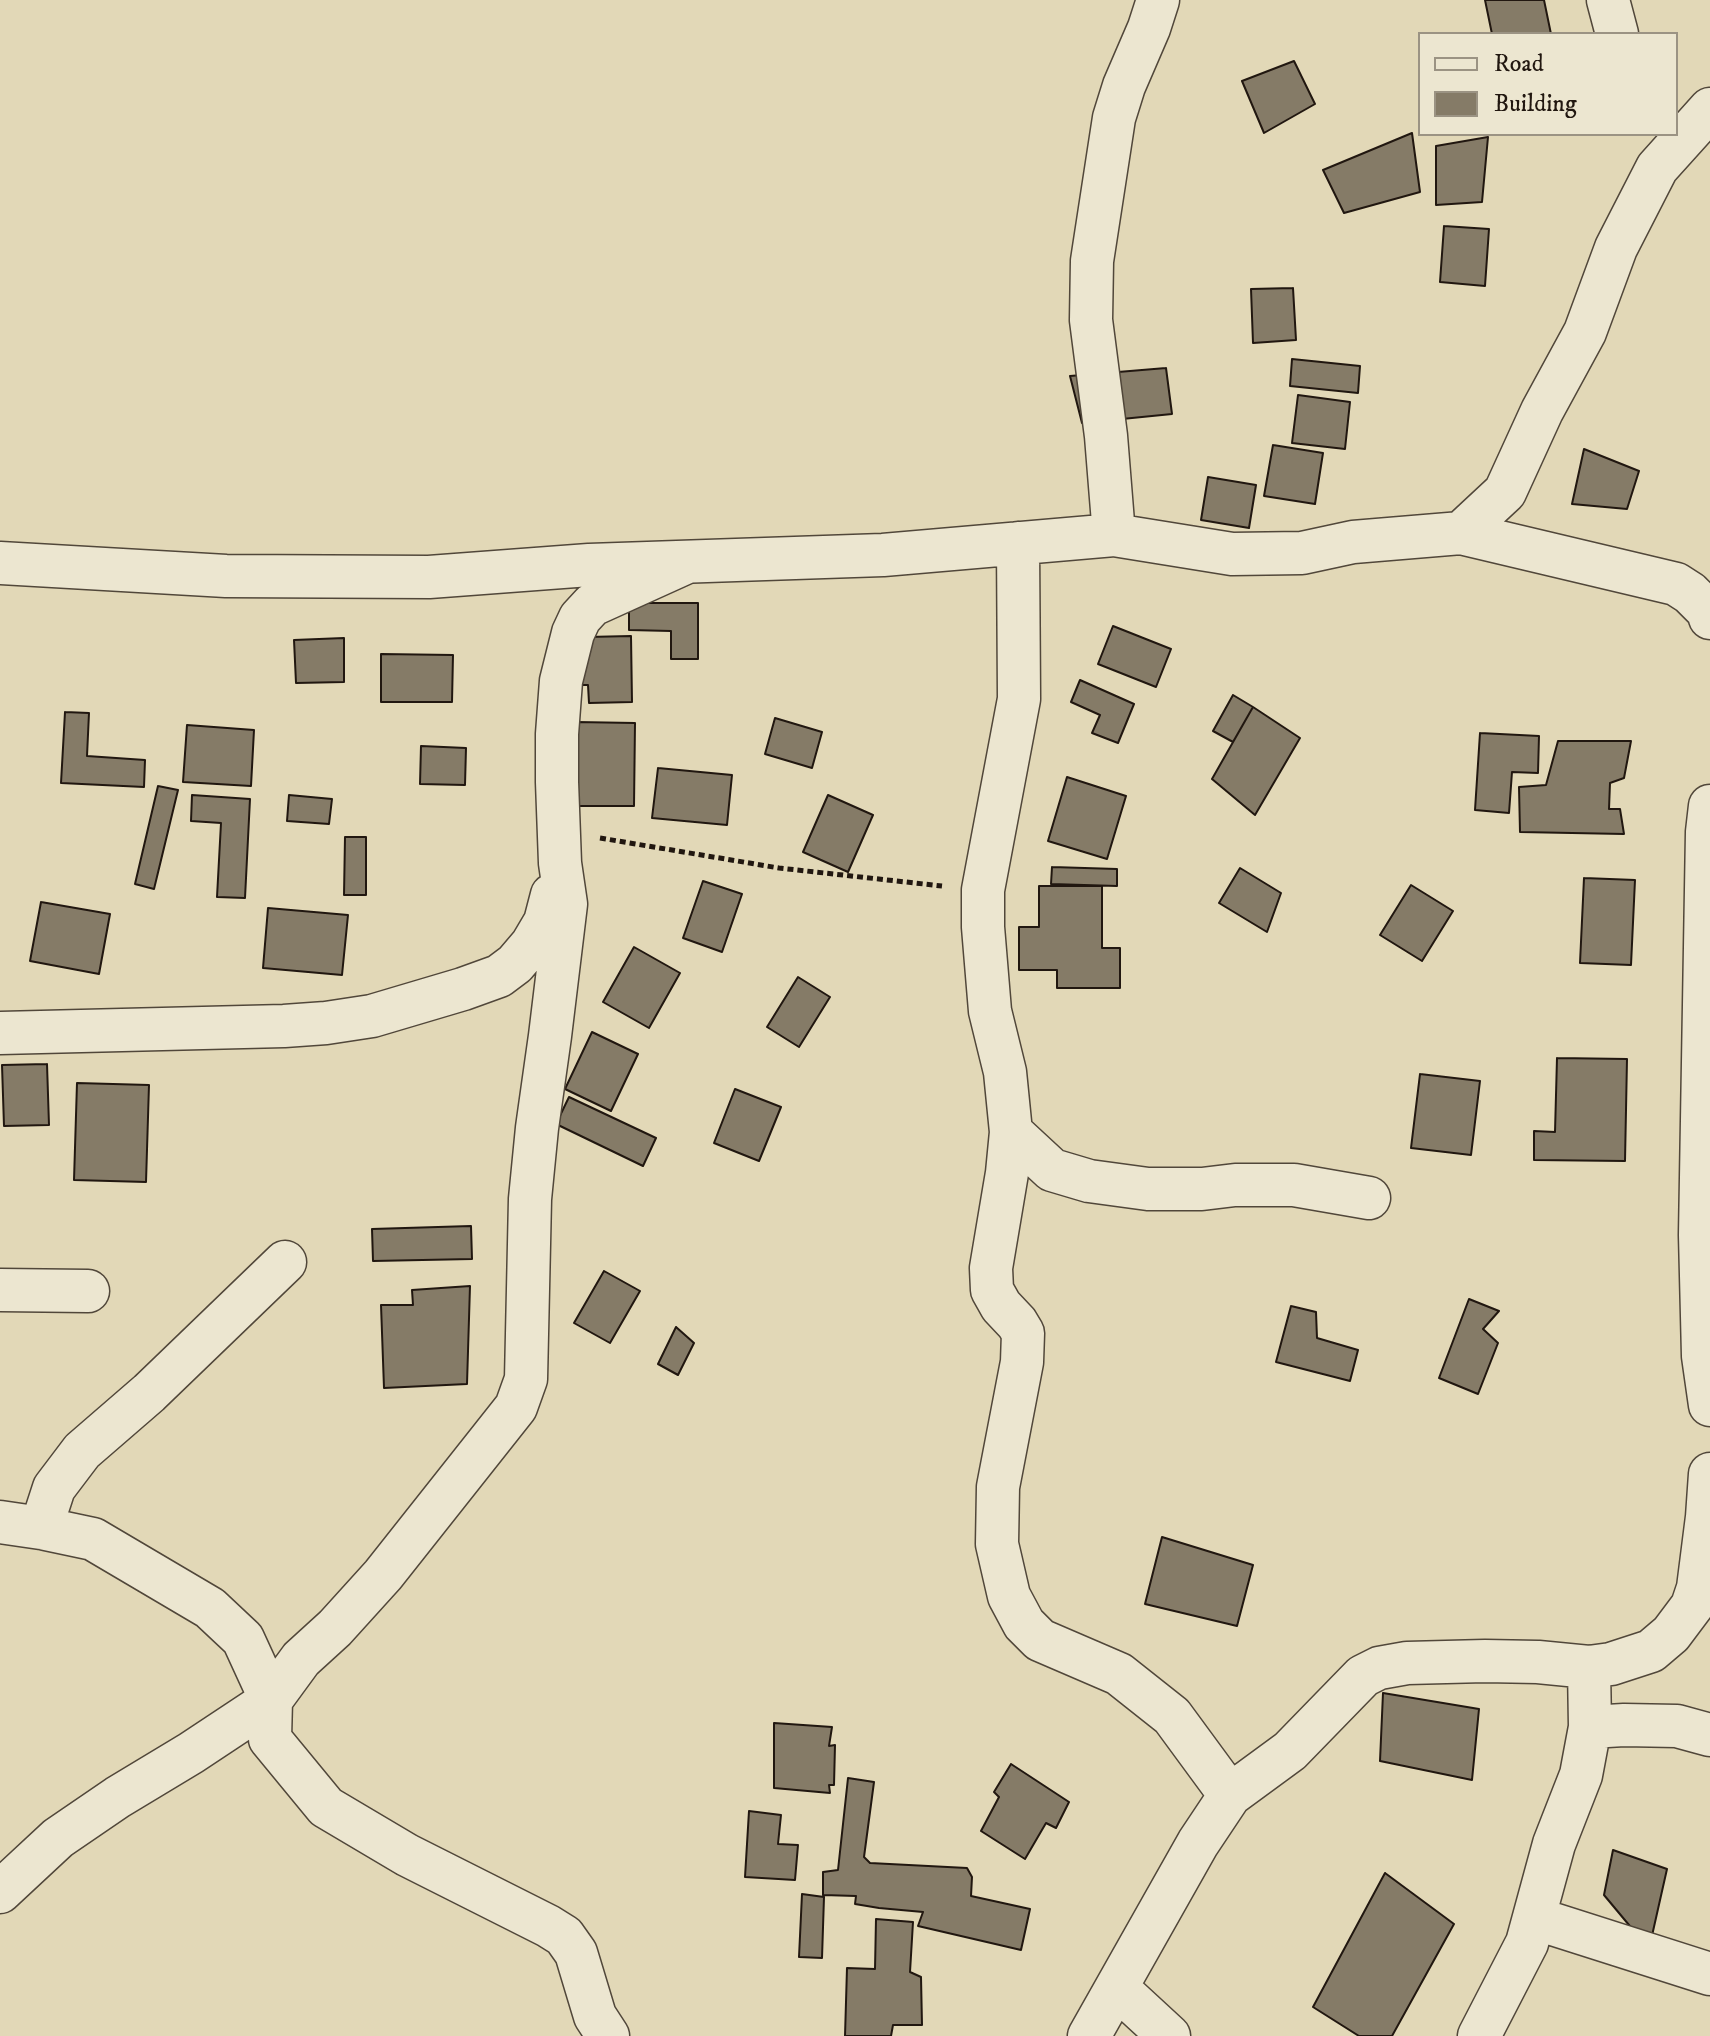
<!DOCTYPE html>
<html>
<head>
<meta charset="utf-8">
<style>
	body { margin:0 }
	#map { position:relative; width:1710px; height:2036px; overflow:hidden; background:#e2d8b7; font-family:"IM FELL DW Pica",serif }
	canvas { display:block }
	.legend { position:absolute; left:1418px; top:32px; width:260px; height:104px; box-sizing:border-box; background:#ece6d0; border:2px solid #9b9383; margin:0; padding:10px 14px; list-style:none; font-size:24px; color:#211710 }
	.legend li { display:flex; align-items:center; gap:16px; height:40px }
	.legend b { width:40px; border:2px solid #9b9383 }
</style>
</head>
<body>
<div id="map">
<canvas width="1710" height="2036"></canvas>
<ul class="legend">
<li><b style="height:10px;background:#ece6d0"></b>Road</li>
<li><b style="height:22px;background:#857b67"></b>Building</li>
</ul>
</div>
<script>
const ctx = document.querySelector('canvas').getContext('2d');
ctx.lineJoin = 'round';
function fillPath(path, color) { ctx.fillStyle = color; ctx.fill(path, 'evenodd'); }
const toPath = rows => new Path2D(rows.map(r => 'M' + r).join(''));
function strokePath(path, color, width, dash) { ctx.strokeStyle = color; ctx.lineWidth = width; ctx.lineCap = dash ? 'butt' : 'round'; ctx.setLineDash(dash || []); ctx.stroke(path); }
const building = toPath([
	[1485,0,1544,0,1551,34,1492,34,1485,0],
	[1294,61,1315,104,1264,133,1242,81,1294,61],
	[1412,133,1420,192,1344,213,1323,170,1412,133],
	[1488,137,1482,202,1436,205,1436,146,1488,137],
	[1444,226,1489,229,1485,286,1440,282,1444,226],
	[1293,288,1296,340,1253,343,1251,289,1293,288],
	[1292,359,1360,366,1358,393,1290,386,1292,359],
	[1166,368,1172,414,1082,423,1070,376,1166,368],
	[1298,395,1350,402,1345,449,1292,443,1298,395],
	[1273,445,1323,453,1315,504,1264,496,1273,445],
	[1584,449,1639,471,1627,509,1572,504,1584,449],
	[1208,477,1256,485,1249,528,1201,520,1208,477],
	[629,603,698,603,698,659,671,659,671,631,629,630,629,603],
	[1113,626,1171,649,1156,687,1098,664,1113,626],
	[631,636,632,702,589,703,588,685,571,685,587,637,631,636],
	[344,638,344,682,296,683,294,640,344,638],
	[381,654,453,655,452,702,381,702,381,654],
	[1080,680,1134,704,1118,743,1092,733,1100,715,1071,702,1080,680],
	[1233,695,1253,707,1233,742,1213,731,1233,695],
	[1253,707,1300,738,1255,815,1212,779,1253,707],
	[65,712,89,713,87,756,145,760,144,787,61,783,65,712],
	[775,718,822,732,812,768,765,754,775,718],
	[576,722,635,723,634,806,576,806,576,722],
	[187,725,254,730,251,786,183,782,187,725],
	[1480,733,1539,736,1538,773,1512,772,1509,813,1475,810,1480,733],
	[1558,741,1631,741,1624,778,1610,783,1609,809,1620,809,1624,834,1520,832,1519,787,1546,785,1558,741],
	[421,746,466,748,465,785,420,784,421,746],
	[658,768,732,775,727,825,652,818,658,768],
	[1067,777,1126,796,1107,859,1048,841,1067,777],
	[158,786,178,790,154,889,135,884,158,786],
	[192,795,250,799,245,898,217,897,221,823,191,821,192,795],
	[289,795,332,799,329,824,287,821,289,795],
	[828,795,873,815,848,872,803,852,828,795],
	[345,837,366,837,366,895,344,895,345,837],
	[1052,867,1117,869,1117,886,1051,884,1052,867],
	[1240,868,1281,893,1267,932,1219,903,1240,868],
	[1584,878,1635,880,1631,965,1580,963,1584,878],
	[703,881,742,894,722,952,683,938,703,881],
	[1411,885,1453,911,1422,961,1380,935,1411,885],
	[1039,886,1102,886,1102,948,1120,948,1120,988,1057,988,1057,970,1019,970,1019,927,1039,927,1039,886],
	[41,902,110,914,99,974,30,961,41,902],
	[268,908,348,915,342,975,263,968,268,908],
	[634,947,680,973,649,1028,603,1002,634,947],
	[798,977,830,997,799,1047,767,1027,798,977],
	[592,1032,638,1054,611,1111,565,1089,592,1032],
	[1557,1058,1627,1059,1625,1161,1534,1160,1534,1131,1555,1132,1557,1058],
	[47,1064,49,1125,4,1126,2,1065,47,1064],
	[1420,1074,1480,1081,1471,1155,1411,1148,1420,1074],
	[77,1083,149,1085,146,1182,74,1180,77,1083],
	[735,1089,781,1107,759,1161,714,1143,735,1089],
	[569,1097,656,1138,643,1166,556,1124,569,1097],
	[471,1226,472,1259,373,1261,372,1229,471,1226],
	[604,1271,640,1291,610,1343,574,1323,604,1271],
	[470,1286,467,1384,384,1388,381,1305,413,1305,412,1290,470,1286],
	[1469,1299,1499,1311,1483,1329,1498,1343,1478,1394,1439,1378,1469,1299],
	[1291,1306,1316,1312,1317,1338,1358,1350,1350,1381,1276,1362,1291,1306],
	[676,1327,694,1343,678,1375,658,1364,676,1327],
	[1162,1537,1253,1565,1237,1626,1145,1604,1162,1537],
	[1383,1693,1479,1709,1472,1780,1380,1761,1383,1693],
	[774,1723,832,1727,829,1746,835,1745,834,1785,829,1785,830,1793,774,1788,774,1723],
	[1011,1764,1069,1802,1056,1828,1046,1823,1025,1859,981,1831,999,1797,994,1792,1011,1764],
	[848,1778,874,1782,864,1857,870,1863,967,1868,972,1877,971,1896,1030,1909,1021,1950,918,1926,923,1912,879,1908,855,1904,856,1896,823,1895,823,1872,838,1870,848,1778],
	[749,1811,781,1815,778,1844,798,1845,795,1880,745,1877,749,1811],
	[1613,1850,1667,1869,1649,1949,1604,1895,1613,1850],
	[1385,1873,1454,1924,1392,2036,1359,2036,1313,2007,1385,1873],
	[802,1894,824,1897,822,1958,799,1957,802,1894],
	[876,1919,913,1922,910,1972,921,1977,922,2025,893,2025,891,2036,845,2036,847,1968,875,1969,876,1919]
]);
const path = toPath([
	[600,838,779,868,942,886]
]);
const minor = toPath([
	[1158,0,1149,28,1124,86,1114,118,1092,261,1091,320,1106,436,1114,535,1232,554,1302,553,1353,542,1461,533,1676,584,1690,593,1708,611,1710,618],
	[1608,0,1617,34],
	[1461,533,1505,492,1542,411,1585,332,1616,248,1657,168,1710,109],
	[1018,543,1019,699,983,890,983,927,990,1011,1005,1072,1011,1132,1007,1173,991,1268,992,1290,1001,1306,1017,1323,1023,1333,1022,1362,998,1487,997,1544,1009,1596,1024,1624,1040,1640,1119,1674,1172,1716,1230,1795],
	[0,563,226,576,429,577,589,565,883,555,1114,535],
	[1710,806,1707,832,1700,1235,1703,1356,1710,1405],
	[0,1033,284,1026,326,1023,372,1016,463,989,499,976,515,964,532,944,545,922,552,895],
	[1011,1132,1052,1170,1089,1181,1148,1189,1202,1189,1235,1185,1294,1185,1369,1198],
	[0,1290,88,1291],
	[0,1522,41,1528,93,1539,210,1608,243,1639,271,1700,270,1739,326,1807,407,1855,548,1926,564,1936,576,1953,595,2016,608,2036],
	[41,1528,54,1488,82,1451,149,1393,285,1262],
	[1590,1727,1624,1725,1677,1726,1710,1735],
	[0,1892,58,1838,118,1797,191,1753,271,1700,301,1659,335,1628,383,1575,516,1407,526,1379,530,1199,537,1128,550,1036,566,904,560,863,557,782,557,734,561,681,573,633,580,618,592,605,687,562],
	[1534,1918,1710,1974],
	[1117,1988,1169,2036],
	[1089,2036,1198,1843,1230,1795,1290,1751,1363,1676,1379,1668,1407,1663,1485,1661,1538,1662,1589,1667,1611,1664,1651,1651,1671,1634,1692,1606,1698,1588,1707,1517,1710,1474],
	[1479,2036,1527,1943,1554,1844,1581,1775,1590,1727,1589,1667]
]);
fillPath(building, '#857b67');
strokePath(building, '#211710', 2);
strokePath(minor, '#51473a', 45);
strokePath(path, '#211710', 5, [6, 4]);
strokePath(minor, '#ece6d0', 42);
</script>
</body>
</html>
